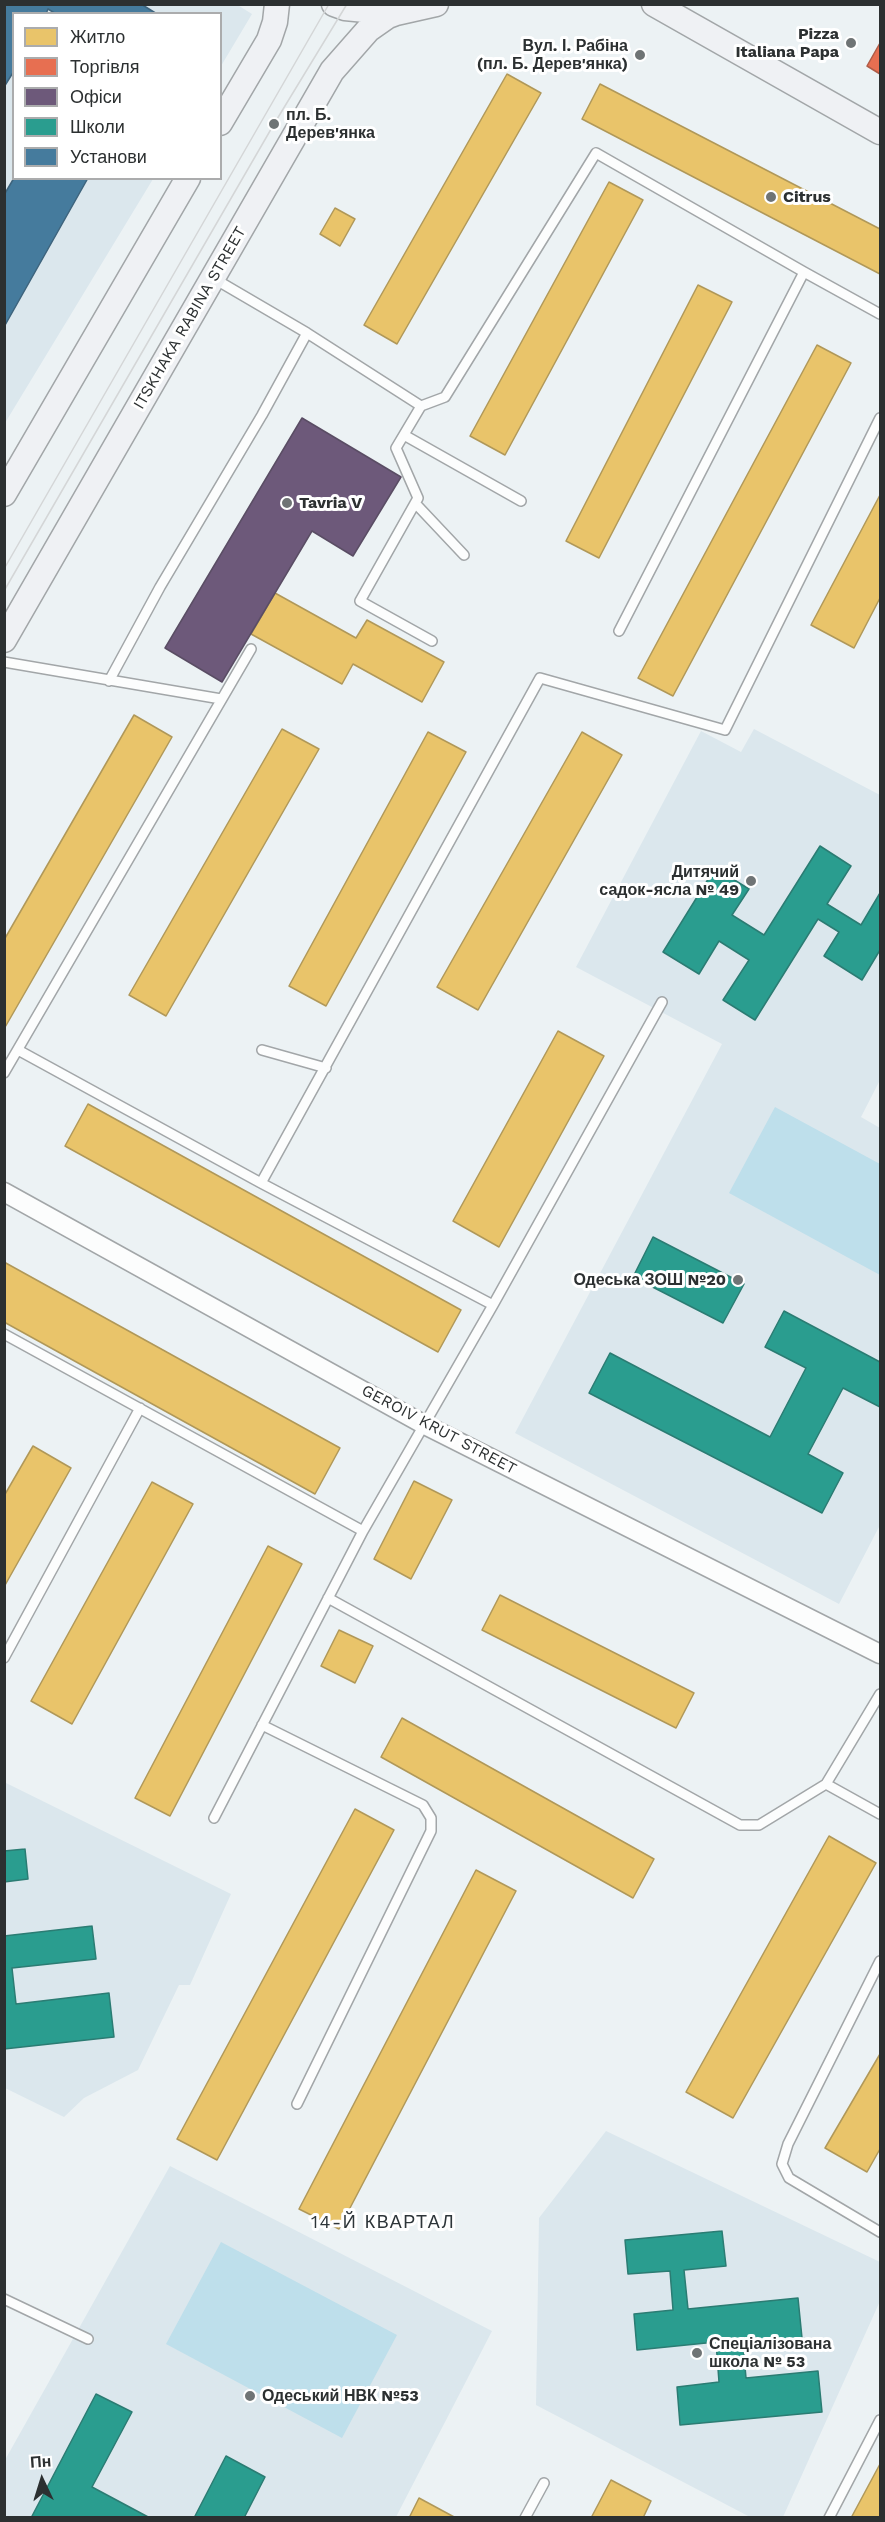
<!DOCTYPE html>
<html>
<head>
<meta charset="utf-8">
<style>
	body { margin:0 }
	#map { position:relative; width:885px; height:2522px; overflow:hidden; background:#ecf2f4; font-family:"Work Sans",sans-serif }
	canvas { display:block }
	.frame { position:absolute; inset:0; border:6px solid #2c3031; pointer-events:none }
	.legend { position:absolute; left:12px; top:12px; width:210px; height:168px; box-sizing:border-box; background:#fff; border:2px solid #abacad; margin:0; padding:8px 10px; list-style:none; font-size:18px; color:#2c3031 }
	.legend li { display:flex; align-items:center; gap:12px; height:30px }
	.legend b { width:30px; border:2px solid #abacad }
	.north { position:absolute; left:12px; top:2450px; width:60px; height:60px; -webkit-text-stroke:4px #fff; paint-order:stroke; rotate:356deg; font-size:16px; font-weight:700; line-height:24px; text-align:center; color:#2c3031 }
	.north::after { content:''; display:block; margin:auto; width:21px; height:27px; background:#2c3031; clip-path:polygon(50% 0,100% 100%,50% 72%,0 100%) }
</style>
</head>
<body>
<div id="map">
<canvas width="885" height="2522"></canvas>
<div class="frame"></div>
<ul class="legend">
<li><b style="height:16px;background:#e9c46a"></b>Житло</li>
<li><b style="height:16px;background:#e76f51"></b>Торгівля</li>
<li><b style="height:16px;background:#6d597a"></b>Офіси</li>
<li><b style="height:16px;background:#2a9d8f"></b>Школи</li>
<li><b style="height:16px;background:#457b9d"></b>Установи</li>
</ul>
<div class="north">Пн</div>
</div>
<script>
const ctx = document.querySelector('canvas').getContext('2d');
ctx.lineJoin = 'round';
function fillPath(path, color) { ctx.fillStyle = color; ctx.fill(path, 'evenodd'); }
const toPath = rows => new Path2D(rows.map(r => 'M' + r).join(''));
function strokePath(path, color, width, dash) { ctx.strokeStyle = color; ctx.lineWidth = width; ctx.lineCap = dash ? 'butt' : 'round'; ctx.setLineDash(dash || []); ctx.stroke(path); }
function write(font, color, halo, rows, align = 'center') {
  ctx.font = font + ' "Work Sans",sans-serif'; ctx.lineWidth = 6; ctx.setLineDash([]); ctx.textBaseline = 'middle'; ctx.strokeStyle = halo; ctx.fillStyle = color; for (const [text, x, y, turn = 0] of rows) {
    ctx.save(); ctx.translate(x, y); ctx.rotate((+turn || 0) * Math.PI / 180); ctx.textAlign = isNaN(turn) ? turn : align; if (halo) ctx.strokeText(text, 0, 0); ctx.fillText(text, 0, 0); ctx.restore();
  }
}
const built = toPath([
	[236,4,252,14,221,66,220,14,14,14,14,178,153,179,5,423,5,5],
	[754,729,880,795,880,1080,861,1117,880,1128,880,1525,839,1604,515,1433,722,1044,576,967,701,731,741,752],
	[4,1782,231,1894,190,1985,179,1985,138,2070,84,2098,64,2117,5,2088],
	[606,2131,880,2262,880,2301,783,2517,750,2517,536,2405,539,2218],
	[170,2166,492,2331,396,2517,5,2518,5,2460]
]);
const green = toPath([
	[775,1107,880,1164,880,1275,729,1193],
	[221,2242,397,2335,342,2438,166,2344]
]);
const homes = toPath([
	[507,74,541,93,397,344,364,325,507,74],
	[600,84,880,229,880,274,582,119,600,84],
	[609,182,643,200,505,455,470,436,609,182],
	[335,208,355,219,340,246,320,234,335,208],
	[698,285,732,302,599,558,566,541,698,285],
	[817,345,851,363,673,696,638,678,817,345],
	[880,495,880,598,854,648,811,625,880,495],
	[275,593,356,638,367,620,444,662,422,702,353,664,342,684,251,634,275,593],
	[134,715,172,737,4,1029,4,940,134,715],
	[282,729,319,749,166,1016,129,995,282,729],
	[428,732,466,752,326,1006,289,986,428,732],
	[582,732,622,755,478,1010,437,987,582,732],
	[558,1031,604,1056,499,1247,453,1221,558,1031],
	[88,1104,461,1310,438,1352,65,1146,88,1104],
	[4,1262,340,1448,315,1494,4,1322,4,1262],
	[33,1446,71,1468,4,1587,4,1496,33,1446],
	[414,1481,452,1500,411,1579,374,1559,414,1481],
	[152,1482,193,1504,72,1724,31,1701,152,1482],
	[268,1546,302,1564,170,1816,135,1798,268,1546],
	[500,1595,694,1693,676,1728,482,1630,500,1595],
	[339,1630,373,1646,355,1683,321,1666,339,1630],
	[402,1718,654,1859,633,1898,381,1757,402,1718],
	[355,1809,394,1830,217,2160,177,2139,355,1809],
	[829,1836,876,1863,733,2118,686,2092,829,1836],
	[476,1870,516,1891,339,2229,299,2209,476,1870],
	[880,2054,880,2149,867,2172,825,2148,880,2054],
	[880,2464,880,2518,851,2518,880,2464],
	[611,2480,651,2501,643,2518,591,2518,611,2480],
	[419,2498,456,2518,409,2518,419,2498]
]);
const shops = toPath([
	[880,43,880,74,867,66,880,43]
]);
const offices = toPath([
	[302,418,401,477,353,556,312,531,222,682,165,648,302,418]
]);
const schools = toPath([
	[820,846,851,866,827,904,861,925,880,893,880,950,862,980,824,956,839,932,818,919,755,1020,723,1000,749,960,719,941,699,974,663,952,715,868,749,889,732,915,764,935,820,846],
	[653,1237,744,1284,723,1323,633,1277,653,1237],
	[784,1311,880,1362,880,1407,843,1388,808,1454,843,1473,822,1513,589,1393,610,1353,770,1437,806,1368,765,1347,784,1311],
	[25,1849,28,1879,4,1882,4,1851,25,1849],
	[92,1926,96,1959,12,1968,16,2004,109,1993,114,2037,4,2049,4,1936,92,1926],
	[722,2231,726,2266,684,2270,688,2309,798,2298,802,2338,743,2344,746,2378,818,2371,822,2412,680,2425,677,2387,719,2382,716,2342,637,2350,634,2314,673,2310,670,2271,628,2274,625,2240,722,2231],
	[96,2394,132,2412,92,2487,150,2518,31,2518,96,2394],
	[226,2456,265,2477,244,2518,194,2518,226,2456]
]);
const public = toPath([
	[4,4,141,4,157,14,56,14,48,9,46,14,14,14,14,71,4,87,4,4],
	[14,178,88,178,4,327,4,195,14,178]
]);
const service = toPath([
	[213,278,307,333,421,406],
	[404,435,521,501],
	[415,503,464,555],
	[619,631,804,272],
	[432,641,360,601,418,498,396,448,421,406,445,397,596,153,804,272,880,314],
	[4,662,221,699],
	[109,681,160,587,262,415,307,333],
	[18,1050,261,1183,493,1305],
	[262,1050,326,1068],
	[4,1073,251,649],
	[261,1183,540,678,725,730,880,418],
	[4,1334,363,1531,493,1305,662,1002],
	[328,1598,740,1825,759,1825,826,1784,880,1694],
	[4,1658,140,1408],
	[262,1725,423,1805,431,1818,431,1831,297,2104],
	[826,1784,880,1814],
	[214,1818,363,1531],
	[880,1961,788,2144,782,2164,789,2178,880,2232],
	[4,2299,88,2339],
	[525,2518,544,2483],
	[829,2518,880,2420]
]);
const minor = toPath([
	[4,1192,423,1424,880,1654]
]);
const secondary = toPath([
	[334,4,345,8,396,13,436,4],
	[654,4,880,132],
	[220,123,269,40,275,22,277,4],
	[4,494,188,178],
	[4,640,332,71,368,30,388,16,396,13]
]);
const tram = toPath([
	[4,569,329,4],
	[4,591,274,124,347,4]
]);
const markers = [
	[851,43,6,"#6f7475"],
	[640,55,6,"#6f7475"],
	[274,124,6,"#6f7475"],
	[771,197,6,"#6f7475"],
	[287,503,6,"#6f7475"],
	[751,881,6,"#6f7475"],
	[738,1280,6,"#6f7475"],
	[697,2353,6,"#6f7475"],
	[250,2396,6,"#6f7475"]
];
const poiNames = [
	["Pizza",839,34,"right"],
	["Italiana Papa",839,52,"right"],
	["Вул. І. Рабіна",628,46,"right"],
	["(пл. Б. Дерев'янка)",628,64,"right"],
	["пл. Б.",286,115],
	["Дерев'янка",286,133],
	["Citrus",783,197],
	["Tavria V",299,503],
	["Дитячий",739,872,"right"],
	["садок-ясла № 49",739,890,"right"],
	["Одеська ЗОШ №20",726,1280,"right"],
	["Спеціалізована",709,2344],
	["школа № 53",709,2362],
	["Одеський НВК №53",262,2396]
];
const streetNames = [
	["ITSKHAKA RABINA STREET",190,318,-60],
	["GEROIV KRUT STREET",439,1430,28]
];
const neighbourhoodNames = [
	["14-Й КВАРТАЛ",383,2223]
];
fillPath(built, '#dbe7ed');
fillPath(green, '#bedfeb');
fillPath(homes, '#e9c46a');
strokePath(homes, '#b09859', 1.5);
fillPath(shops, '#e76f51');
strokePath(shops, '#af5c47', 1.5);
fillPath(offices, '#6d597a');
strokePath(offices, '#5a4d64', 1.5);
fillPath(schools, '#2a9d8f');
strokePath(schools, '#2b7c73', 1.5);
fillPath(public, '#457b9d');
strokePath(public, '#3e647d', 1.5);
strokePath(service, '#a2a6a8', 12);
strokePath(minor, '#a2a6a8', 21);
strokePath(secondary, '#a2a6a8', 27);
strokePath(service, '#fcfdfd', 9);
strokePath(minor, '#fcfdfd', 18);
strokePath(secondary, '#eff1f4', 24);
strokePath(tram, '#d4d6d7', 1.5);
for (const [x, y, r, color] of markers) { const dot = new Path2D(); dot.arc(x, y, r, 0, 2 * Math.PI); ctx.fillStyle = color; ctx.fill(dot); strokePath(dot, '#fff', 2); }
write('bold 16px', '#2c3031', '#fff', poiNames, 'left');
write('16px', '#2c3031', '#fff', streetNames);
ctx.letterSpacing = '1.5px';
write('18px', '#2d3539', '#fff', neighbourhoodNames);
ctx.letterSpacing = '0px';
</script>
</body>
</html>
